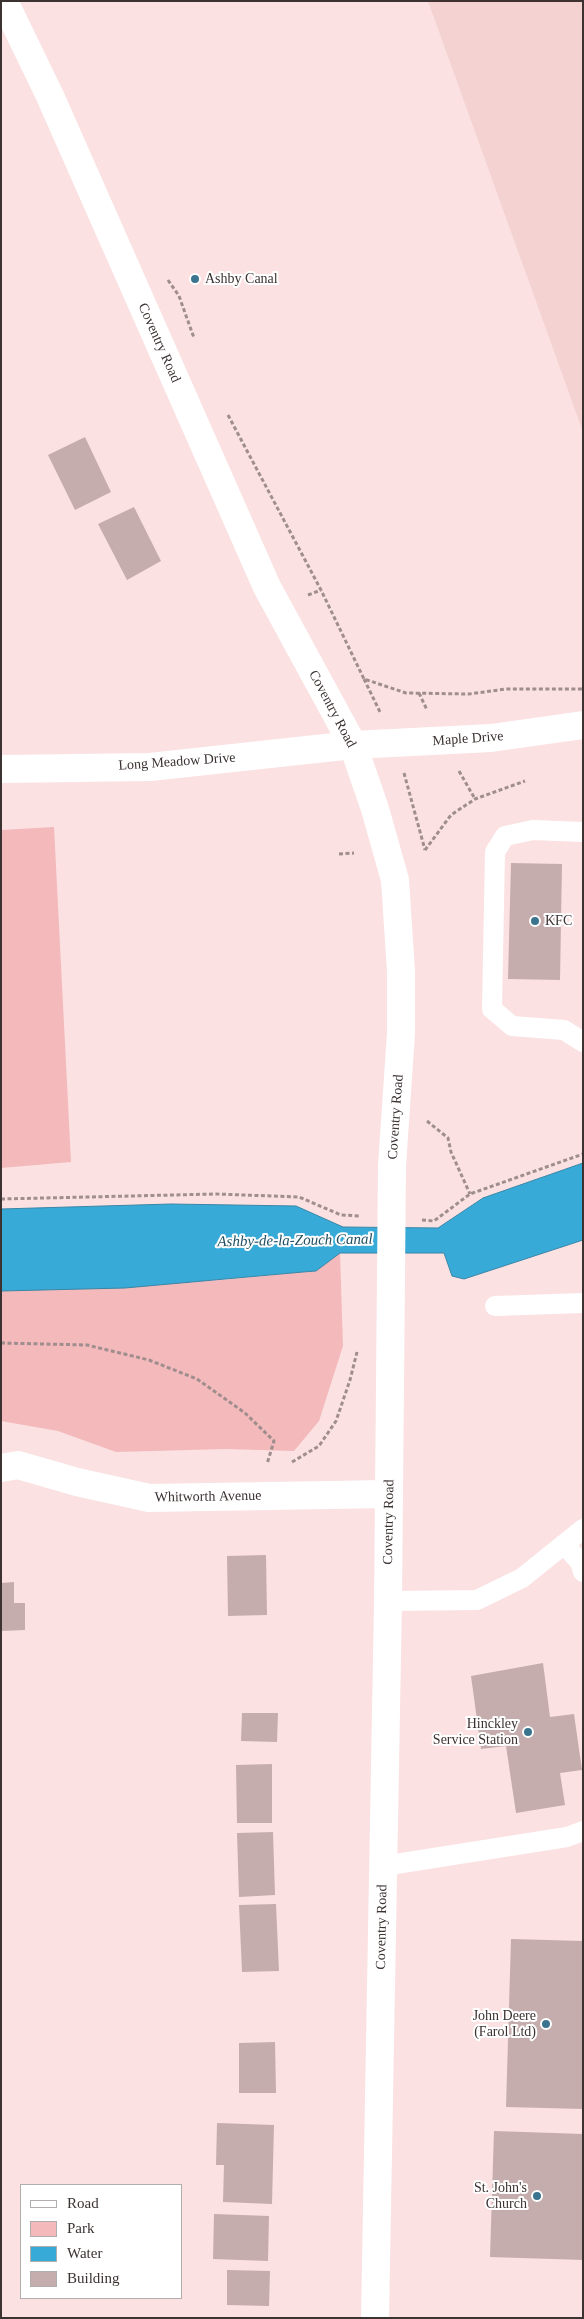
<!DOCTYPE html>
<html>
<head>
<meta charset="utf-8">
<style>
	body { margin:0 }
	#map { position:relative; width:584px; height:2319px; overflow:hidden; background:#fbe1e2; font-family:Georgia,serif }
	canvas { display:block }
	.frame { position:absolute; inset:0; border:2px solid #3c3232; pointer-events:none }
	.legend { position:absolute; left:20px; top:2184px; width:162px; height:115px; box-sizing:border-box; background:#fff; border:1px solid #b1adad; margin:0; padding:6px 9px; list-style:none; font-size:15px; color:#3c3232 }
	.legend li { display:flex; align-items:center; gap:10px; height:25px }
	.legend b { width:25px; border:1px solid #b1adad }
</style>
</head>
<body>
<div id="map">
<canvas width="584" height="2319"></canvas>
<div class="frame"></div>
<ul class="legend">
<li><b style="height:6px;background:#fff"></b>Road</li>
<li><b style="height:14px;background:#f3b9bb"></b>Park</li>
<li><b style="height:14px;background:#38aad7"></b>Water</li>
<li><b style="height:14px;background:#c6adad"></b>Building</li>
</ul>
</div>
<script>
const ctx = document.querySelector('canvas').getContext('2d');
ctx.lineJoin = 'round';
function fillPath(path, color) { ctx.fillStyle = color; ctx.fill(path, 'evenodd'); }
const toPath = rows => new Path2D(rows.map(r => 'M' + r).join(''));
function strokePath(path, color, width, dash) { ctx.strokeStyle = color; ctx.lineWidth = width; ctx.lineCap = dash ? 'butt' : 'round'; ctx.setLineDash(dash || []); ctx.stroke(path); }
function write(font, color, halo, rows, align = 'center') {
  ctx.font = font + ' Georgia,serif'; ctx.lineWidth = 4; ctx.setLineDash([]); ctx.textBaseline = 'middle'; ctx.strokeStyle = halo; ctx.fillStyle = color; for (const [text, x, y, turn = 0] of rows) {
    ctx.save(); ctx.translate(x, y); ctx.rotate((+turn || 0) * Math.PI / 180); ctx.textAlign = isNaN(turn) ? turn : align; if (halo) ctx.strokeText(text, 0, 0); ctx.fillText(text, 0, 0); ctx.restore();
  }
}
const built = toPath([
	[428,1,583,1,583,432]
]);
const green = toPath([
	[54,827,71,1162,1,1168,1,830],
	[340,1253,343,1346,319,1421,294,1451,226,1449,116,1452,58,1431,1,1421,1,1290,222,1280,303,1272,316,1271]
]);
const water = toPath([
	[583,1163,583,1240,464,1279,452,1276,444,1253,340,1253,316,1271,303,1272,125,1288,1,1291,1,1209,171,1204,296,1206,343,1227,438,1228,483,1198,583,1163]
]);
const building = toPath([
	[85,437,111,492,75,510,48,455],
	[134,507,161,561,127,580,98,524],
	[511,863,562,864,560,980,508,979],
	[266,1555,267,1615,228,1616,227,1556],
	[14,1582,14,1603,25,1603,25,1630,1,1631,1,1583],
	[543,1663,550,1717,574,1714,582,1770,560,1773,565,1805,516,1813,506,1746,481,1749,471,1676],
	[242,1713,278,1713,277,1742,241,1741],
	[272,1764,272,1823,237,1823,236,1765],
	[273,1832,275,1895,239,1897,237,1833],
	[276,1904,279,1971,242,1972,239,1905],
	[511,1939,583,1941,583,2109,506,2107],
	[275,2042,276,2093,239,2093,239,2043],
	[217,2123,274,2125,272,2204,223,2202,224,2165,216,2165],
	[494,2131,583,2134,583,2260,490,2257],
	[214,2214,269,2216,268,2261,213,2259],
	[227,2270,270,2271,269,2306,227,2305]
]);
const path = toPath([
	[168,280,179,296,194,338],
	[228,415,321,590,364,679,406,693,469,694,506,689,583,689],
	[308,595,321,590],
	[364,679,380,712],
	[419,693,427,710],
	[459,771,475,799],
	[404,773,425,850],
	[425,850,451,815,475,799,525,781],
	[339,854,354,853],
	[427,1121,448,1138,451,1152,470,1194],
	[1,1199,216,1194,299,1197,341,1215,361,1216],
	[422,1220,434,1221,470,1194,583,1154],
	[1,1343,87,1345,149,1360,197,1379,245,1413,274,1441,267,1464],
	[292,1462,319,1446,336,1421,350,1380,357,1352]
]);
const lane = toPath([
	[583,832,533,830,505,836,495,852,492,1009,512,1026,564,1030,583,1042],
	[495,1306,583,1303],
	[564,1544,580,1562,583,1572],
	[388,1601,477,1600,522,1578,583,1529],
	[383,1866,567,1837,583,1831]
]);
const street = toPath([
	[1,769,150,767,353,745,491,738,583,725],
	[1,1468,18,1465,77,1482,149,1498,389,1494]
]);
const secondary = toPath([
	[4,1,50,96,267,587,353,745,375,809,395,880,401,972,401,1033,392,1166,388,1601,375,2318]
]);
const markers = [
	[195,279,5,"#3b748e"],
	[535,921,5,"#3b748e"],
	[528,1732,5,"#3b748e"],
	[546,2024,5,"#3b748e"],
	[537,2196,5,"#3b748e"]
];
const poiNames = [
	["Ashby Canal",205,279,"left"],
	["KFC",545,921,"left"],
	["Hinckley",518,1724],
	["Service Station",518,1740],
	["John Deere",536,2016],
	["(Farol Ltd)",536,2032],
	["St. John's",527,2188],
	["Church",527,2204]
];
const streetNames = [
	["Coventry Road",159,343,66],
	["Coventry Road",332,709,62],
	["Maple Drive",468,739,-4],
	["Long Meadow Drive",177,762,-4],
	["Coventry Road",396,1117,-86],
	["Whitworth Avenue",208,1497,-1],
	["Coventry Road",389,1522,-89],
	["Coventry Road",382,1927,-89]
];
const waterNames = [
	["Ashby-de-la-Zouch Canal",295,1241,-1]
];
fillPath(built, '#f4d2d2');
fillPath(green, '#f3b9bb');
fillPath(water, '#38aad7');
strokePath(water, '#3986a6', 1);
fillPath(building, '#c6adad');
strokePath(path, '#a08e8e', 3, [4, 2.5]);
strokePath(lane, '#fff', 20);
strokePath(street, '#fff', 28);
strokePath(secondary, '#fff', 28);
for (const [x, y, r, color] of markers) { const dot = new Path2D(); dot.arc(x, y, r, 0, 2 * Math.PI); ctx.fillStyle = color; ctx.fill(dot); strokePath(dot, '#fff', 2); }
write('14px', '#3c3232', '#fff', poiNames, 'right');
write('14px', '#3c3232', '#fff', streetNames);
write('italic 15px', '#225063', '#fff', waterNames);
</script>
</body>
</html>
